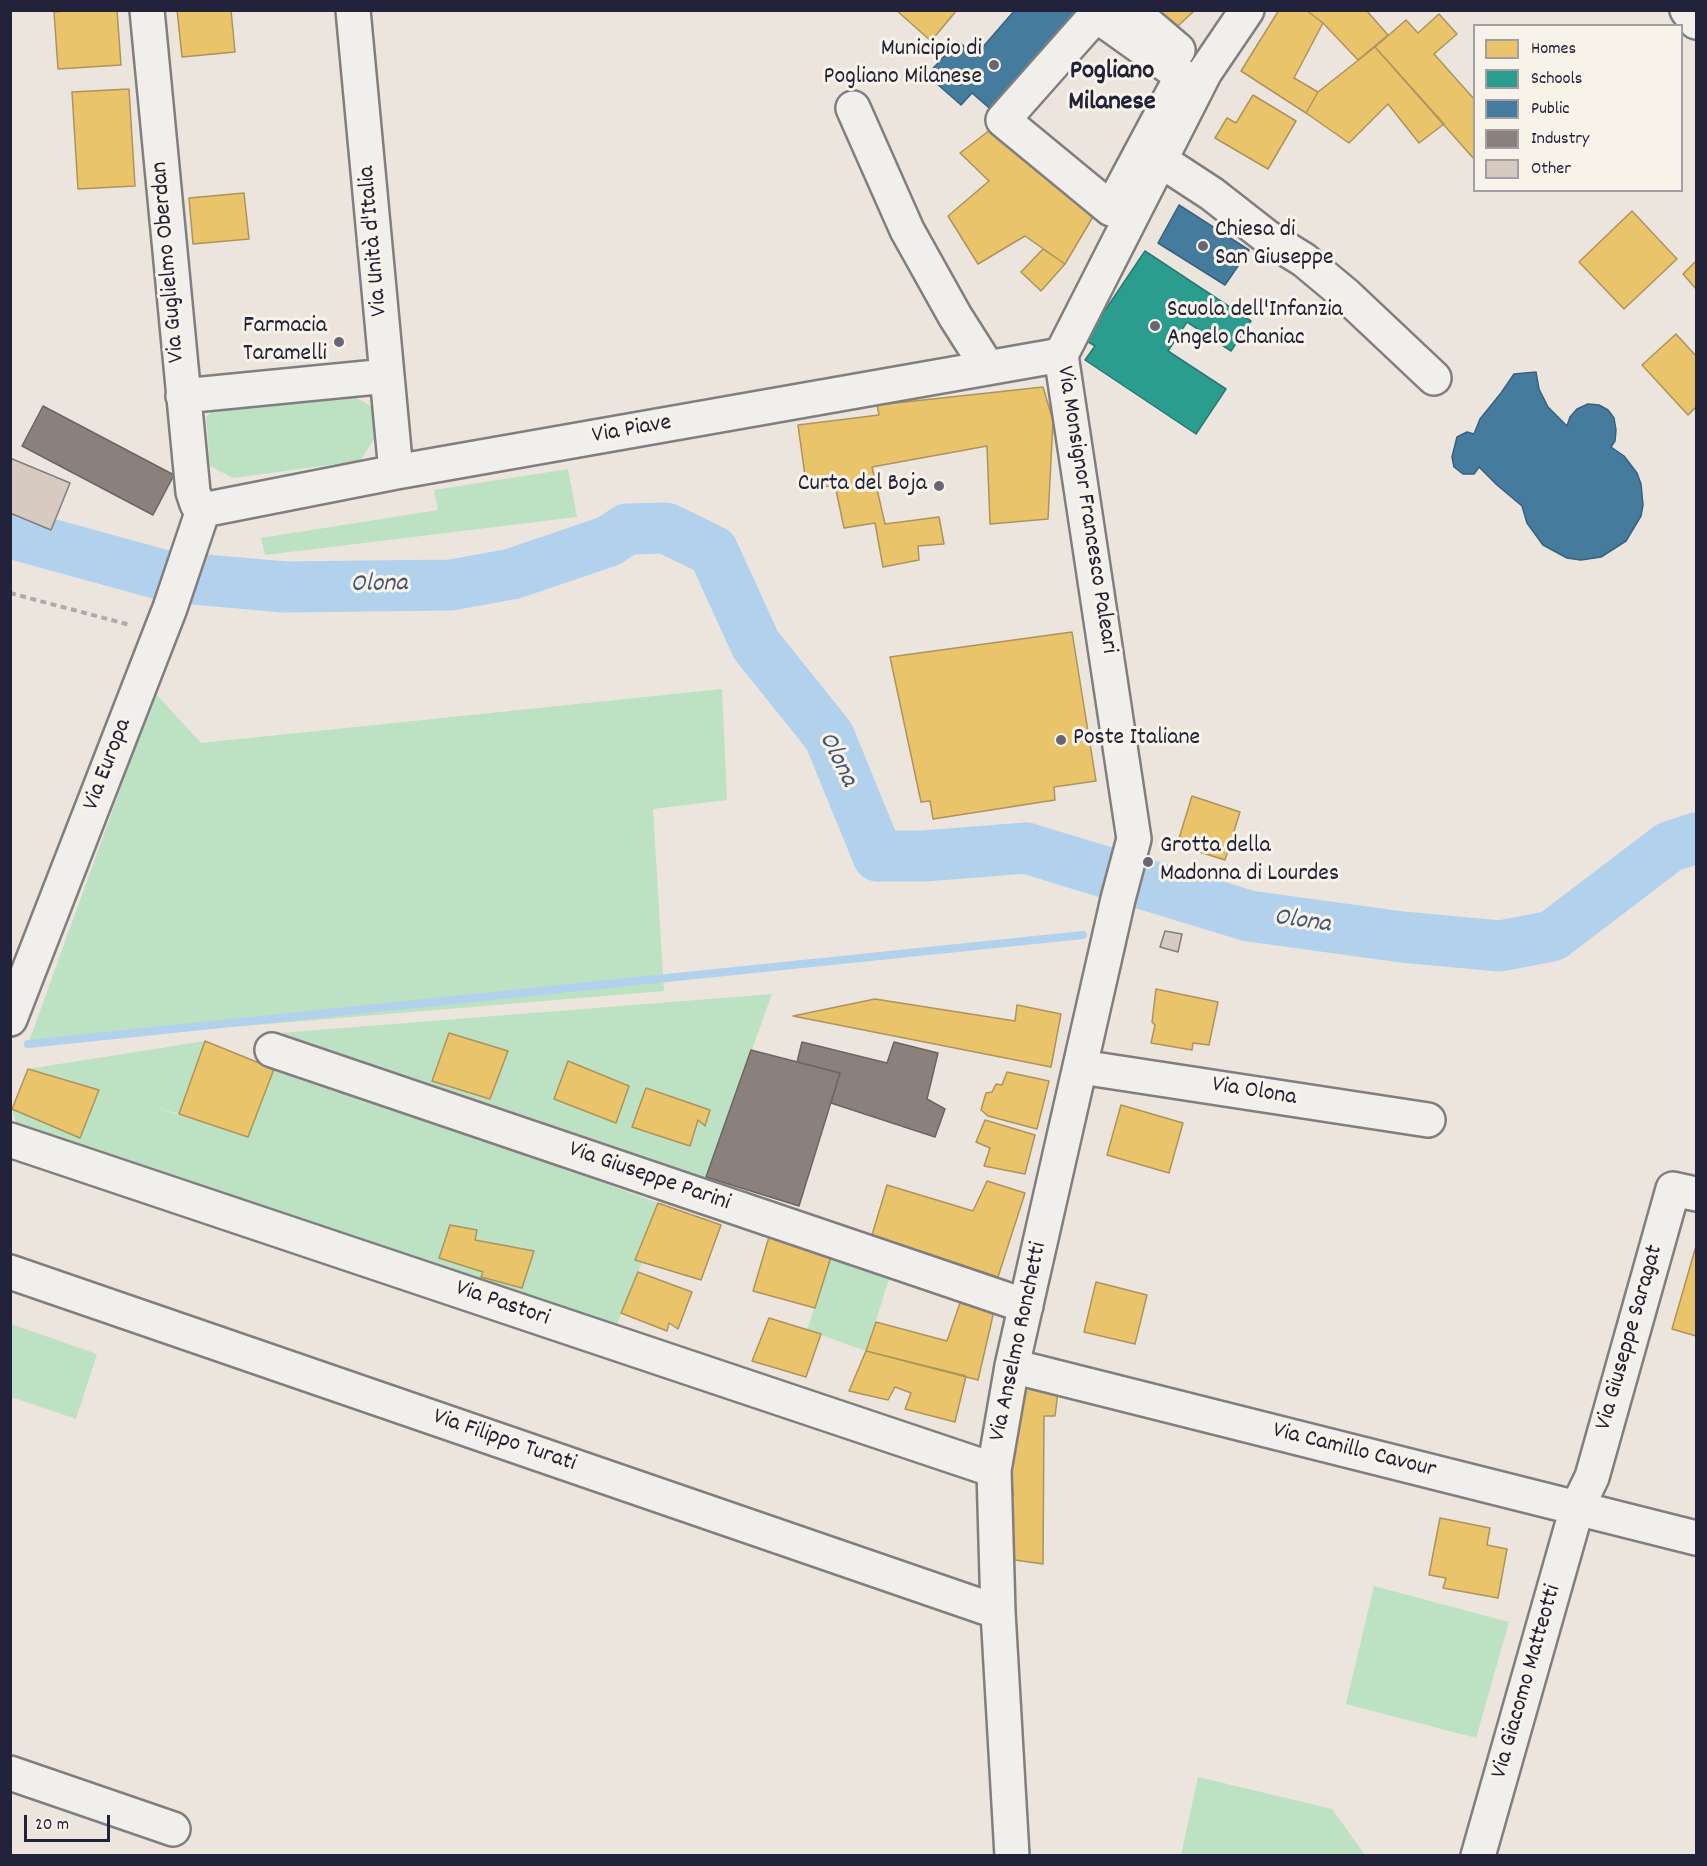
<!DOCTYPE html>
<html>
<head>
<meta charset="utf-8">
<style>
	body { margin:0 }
	#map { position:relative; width:1707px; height:1866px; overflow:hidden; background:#ece5dd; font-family:Dekko,sans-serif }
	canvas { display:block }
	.frame { position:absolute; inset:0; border:12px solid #22223b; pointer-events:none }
	.legend { position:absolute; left:1473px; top:24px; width:210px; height:168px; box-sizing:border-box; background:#f7f3e8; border:2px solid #a29fa3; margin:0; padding:8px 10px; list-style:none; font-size:18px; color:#22223b }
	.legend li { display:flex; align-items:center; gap:12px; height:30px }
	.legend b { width:30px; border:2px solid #a29fa3 }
	.scale { position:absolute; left:24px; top:1815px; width:86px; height:27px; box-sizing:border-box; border:3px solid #22223b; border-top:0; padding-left:8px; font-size:18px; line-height:21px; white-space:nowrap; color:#22223b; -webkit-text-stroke:4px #f7f3e8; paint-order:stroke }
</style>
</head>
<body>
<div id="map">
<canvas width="1707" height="1866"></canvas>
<div class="frame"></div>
<ul class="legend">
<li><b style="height:16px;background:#e9c46a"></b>Homes</li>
<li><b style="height:16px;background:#2a9d8f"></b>Schools</li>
<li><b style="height:16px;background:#457b9d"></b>Public</li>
<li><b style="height:16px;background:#8a817c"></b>Industry</li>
<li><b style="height:16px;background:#d7cac1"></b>Other</li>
</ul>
<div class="scale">20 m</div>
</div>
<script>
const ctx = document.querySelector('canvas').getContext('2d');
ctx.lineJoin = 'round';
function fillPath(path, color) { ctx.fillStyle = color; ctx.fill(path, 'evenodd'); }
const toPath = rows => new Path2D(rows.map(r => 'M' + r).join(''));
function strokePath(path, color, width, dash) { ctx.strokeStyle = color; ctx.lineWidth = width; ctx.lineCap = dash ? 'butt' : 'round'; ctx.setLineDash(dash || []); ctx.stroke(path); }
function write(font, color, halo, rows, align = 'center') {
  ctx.font = font + ' Dekko,sans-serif'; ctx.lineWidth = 6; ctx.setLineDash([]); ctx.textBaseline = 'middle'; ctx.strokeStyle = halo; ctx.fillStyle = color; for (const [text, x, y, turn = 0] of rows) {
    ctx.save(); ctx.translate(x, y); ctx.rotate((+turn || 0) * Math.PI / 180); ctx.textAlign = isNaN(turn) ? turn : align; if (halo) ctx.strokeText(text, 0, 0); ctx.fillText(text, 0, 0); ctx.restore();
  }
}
const green = toPath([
	[357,398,373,407,375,438,360,461,233,478,210,466,206,417,215,408],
	[568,469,577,517,265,555,261,538,438,510,434,490],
	[722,689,727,800,653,809,664,991,28,1044,155,693,201,743],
	[772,994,706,1177,280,1033],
	[205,1041,179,1114,153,1107,248,1137,274,1069,544,1161,658,1203,635,1260,642,1263,615,1329,404,1253,18,1128,12,1109,80,1138,99,1090,28,1069],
	[831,1257,891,1273,866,1351,807,1330],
	[11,1324,97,1354,76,1419,11,1397],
	[1374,1586,1509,1622,1476,1738,1346,1704],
	[1198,1777,1332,1809,1365,1855,1181,1855]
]);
const homes = toPath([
	[75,10,117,10,121,65,58,69,54,12,75,10],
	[177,10,231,10,235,52,182,57,177,10],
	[896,10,957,10,931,41,896,10],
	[1157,10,1195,10,1178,26,1157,10],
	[1279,10,1306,10,1323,23,1294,78,1318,92,1306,113,1241,71,1279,10],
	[1306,10,1366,10,1388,35,1358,60,1323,23,1306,10],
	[1439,14,1457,34,1434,54,1474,99,1474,159,1375,47,1406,20,1418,33,1439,14],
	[1375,47,1444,124,1419,143,1388,104,1349,143,1306,113,1318,92,1375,47],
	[129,89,135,186,78,189,72,92,129,89],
	[1253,95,1296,121,1268,169,1215,138,1227,118,1236,123,1253,95],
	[1003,120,1094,215,1065,264,1025,236,978,264,948,216,989,181,960,153,1003,120],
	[244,193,249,239,193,244,189,198,244,193],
	[1632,211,1677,259,1624,309,1579,262,1632,211],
	[1043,249,1065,264,1041,291,1021,272,1043,249],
	[1696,261,1696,289,1683,274,1696,261],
	[1676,334,1696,356,1696,407,1688,415,1642,365,1676,334],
	[1043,387,1053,421,1048,519,990,524,987,446,872,467,885,524,939,517,944,544,918,546,919,560,883,567,875,523,844,528,835,485,807,490,798,425,879,415,877,405,1043,387],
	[1072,632,1096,781,1054,787,1055,800,933,819,930,801,921,802,890,657,1072,632],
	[1192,796,1240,812,1225,860,1177,845,1192,796],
	[1156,989,1218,1002,1209,1045,1193,1043,1192,1050,1151,1043,1155,1025,1152,1022,1156,989],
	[875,999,1015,1021,1017,1005,1061,1014,1051,1067,793,1016,875,999],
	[449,1033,508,1051,490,1099,432,1081,449,1033],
	[205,1041,274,1069,248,1137,179,1114,205,1041],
	[568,1061,629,1086,616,1123,554,1099,568,1061],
	[28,1069,99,1090,80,1138,12,1109,28,1069],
	[1007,1072,1049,1081,1037,1129,988,1116,981,1110,986,1093,992,1092,996,1084,1002,1085,1007,1072],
	[646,1088,710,1110,705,1126,698,1120,690,1146,632,1127,646,1088],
	[1121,1105,1183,1123,1169,1173,1107,1155,1121,1105],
	[985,1120,1035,1135,1025,1174,984,1166,990,1148,976,1142,985,1120],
	[987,1181,1025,1193,998,1277,872,1235,887,1185,973,1211,987,1181],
	[658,1203,721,1225,701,1280,635,1260,658,1203],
	[450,1225,477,1230,475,1240,534,1251,522,1288,481,1277,483,1272,439,1258,450,1225],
	[769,1237,831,1257,815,1308,753,1291,769,1237],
	[1696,1246,1696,1336,1672,1329,1696,1246],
	[638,1272,692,1292,678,1329,669,1323,667,1331,621,1313,638,1272],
	[1096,1282,1147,1295,1135,1344,1084,1332,1096,1282],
	[960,1303,994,1311,978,1380,866,1351,876,1322,947,1341,960,1303],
	[769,1318,821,1334,806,1377,752,1361,769,1318],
	[866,1351,966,1376,955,1422,905,1409,911,1393,895,1387,888,1400,849,1391,866,1351],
	[1016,1385,1058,1392,1055,1416,1044,1416,1043,1564,1008,1559,1013,1490,1002,1487,1016,1385],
	[1440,1518,1490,1528,1487,1545,1507,1549,1498,1598,1443,1588,1446,1578,1429,1575,1440,1518]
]);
const schools = toPath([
	[1145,251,1251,321,1231,351,1187,322,1168,351,1226,389,1196,434,1085,360,1095,346,1085,340,1145,251]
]);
const public = toPath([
	[1015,10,1091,10,1003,120,972,93,961,105,927,75,958,41,975,56,1015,10],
	[1179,205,1249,250,1225,285,1158,243,1179,205],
	[1536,372,1539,389,1548,407,1567,426,1570,417,1577,409,1588,404,1599,405,1608,410,1614,418,1616,430,1615,441,1611,447,1624,456,1637,473,1641,484,1643,505,1641,516,1626,541,1601,557,1581,560,1567,558,1543,545,1527,523,1522,506,1497,485,1479,467,1474,474,1463,474,1454,467,1452,457,1457,437,1467,432,1474,434,1480,419,1501,393,1514,374,1536,372]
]);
const industry = toPath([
	[43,406,174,475,153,515,22,446,43,406],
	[802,1042,887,1063,894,1042,938,1053,927,1099,945,1109,935,1137,831,1103,840,1073,797,1062,802,1042],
	[751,1050,840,1073,799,1206,706,1177,751,1050]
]);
const stream = toPath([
	[28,1044,1083,935]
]);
const river = toPath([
	[10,533,170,577,285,587,451,585,512,574,609,541,627,529,666,528,713,551,756,645,829,736,878,856,924,856,1026,848,1249,916,1402,937,1500,946,1552,936,1669,847,1696,838]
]);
const building = toPath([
	[10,458,70,483,51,530,10,513,10,458],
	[1165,931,1182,934,1178,952,1160,947,1165,931]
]);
const path = toPath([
	[10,593,130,625]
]);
const minor = toPath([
	[147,10,193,492,197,504,203,510],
	[353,10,396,472],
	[1131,10,1178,50],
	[1687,10,1696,22],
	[1096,15,1182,76,1111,209,1003,120,1096,15],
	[853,108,907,230,955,316,988,368],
	[1160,160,1212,194,1267,237,1304,260,1346,295,1434,378],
	[183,396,387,376],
	[203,510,396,472,1061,355],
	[10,1019,170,608,203,510],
	[272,1050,1026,1306],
	[1081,1067,1428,1120],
	[10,1140,994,1470],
	[10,1272,998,1612],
	[1012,1366,1696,1538],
	[10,1773,173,1829],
	[1012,1856,998,1612,994,1470,1012,1366,1118,899,1134,839,1061,355,1205,72,1247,10],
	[1478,1856,1577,1508,1592,1477,1673,1189,1696,1194]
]);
const markers = [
	[994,65,6,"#696674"],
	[1203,246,6,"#696674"],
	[1155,326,6,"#696674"],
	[339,342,6,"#696674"],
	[939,486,6,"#696674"],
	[1061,740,6,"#696674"],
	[1148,862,6,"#696674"]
];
const poiNames = [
	["Municipio di",982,51,"right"],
	["Pogliano Milanese",982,79,"right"],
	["Chiesa di",1215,232],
	["San Giuseppe",1215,260],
	["Scuola dell'Infanzia",1167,312],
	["Angelo Chaniac",1167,340],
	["Farmacia",327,328,"right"],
	["Taramelli",327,356,"right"],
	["Curta del Boja",927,486,"right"],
	["Poste Italiane",1073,740],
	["Grotta della",1160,848],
	["Madonna di Lourdes",1160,876]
];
const streetNames = [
	["Via Unità d'Italia",375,241,-95],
	["Via Guglielmo Oberdan",170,262,-95],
	["Via Piave",632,431,-10],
	["Via Monsignor Francesco Paleari",1085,510,81],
	["Via Europa",109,765,-69],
	["Via Olona",1254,1093,9],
	["Via Giuseppe Parini",649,1178,19],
	["Via Pastori",502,1305,19],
	["Via Giuseppe Saragat",1631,1338,-74],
	["Via Anselmo Ronchetti",1020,1342,-78],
	["Via Filippo Turati",504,1442,19],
	["Via Camillo Cavour",1354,1452,14],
	["Via Giacomo Matteotti",1528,1682,-74]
];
const waterNames = [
	["Olona",379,586,-1],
	["Olona",836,760,64],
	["Olona",1302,923,8]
];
const quarterNames = [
	["Pogliano",1112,73],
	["Milanese",1112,104]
];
fillPath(green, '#bde1c3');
fillPath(homes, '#e9c46a');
strokePath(homes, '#ad935c', 1.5);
fillPath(schools, '#2a9d8f');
strokePath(schools, '#287876', 1.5);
fillPath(public, '#457b9d');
strokePath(public, '#3a6080', 1.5);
fillPath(industry, '#8a817c');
strokePath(industry, '#6b6468', 1.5);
strokePath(stream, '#b2d1ed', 8);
strokePath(river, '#b2d1ed', 51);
fillPath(building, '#d7cac1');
strokePath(building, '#817e80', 1.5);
strokePath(minor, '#817e80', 38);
strokePath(path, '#acaaab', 4, [6, 4.5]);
strokePath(minor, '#f1efeb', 33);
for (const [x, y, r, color] of markers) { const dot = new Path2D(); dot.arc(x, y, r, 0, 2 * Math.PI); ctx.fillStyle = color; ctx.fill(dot); strokePath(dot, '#f7f3e8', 2); }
write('24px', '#22223b', '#f7f3e8', poiNames, 'left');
write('24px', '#22223b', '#f7f3e8', streetNames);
write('italic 26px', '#465472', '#f7f3e8', waterNames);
write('bold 27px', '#22223b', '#f7f3e8', quarterNames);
</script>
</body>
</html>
